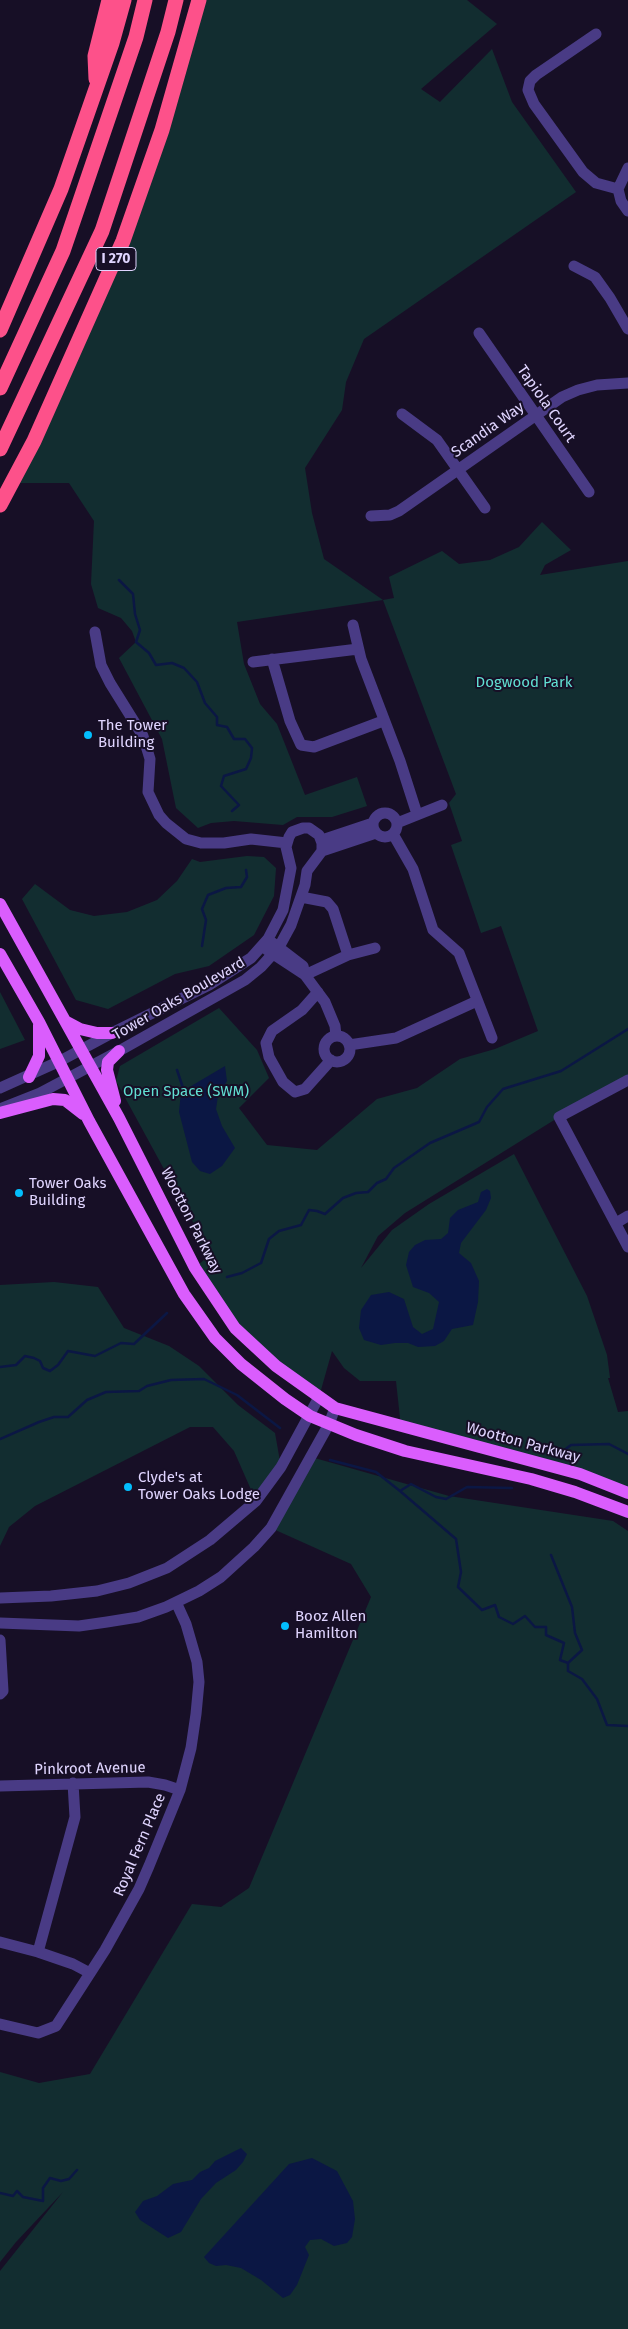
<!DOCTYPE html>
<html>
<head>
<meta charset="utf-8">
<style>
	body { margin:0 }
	canvas { display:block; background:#170f26 }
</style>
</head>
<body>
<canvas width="628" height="2329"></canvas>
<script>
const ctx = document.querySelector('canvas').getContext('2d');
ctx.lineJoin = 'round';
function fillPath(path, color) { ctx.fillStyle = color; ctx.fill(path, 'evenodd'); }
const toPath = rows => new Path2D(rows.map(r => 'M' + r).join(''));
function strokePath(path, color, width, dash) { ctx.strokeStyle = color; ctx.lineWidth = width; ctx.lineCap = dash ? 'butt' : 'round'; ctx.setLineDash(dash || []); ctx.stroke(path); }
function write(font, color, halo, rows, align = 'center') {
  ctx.font = font + ' "Fira Sans",sans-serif'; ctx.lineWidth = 4; ctx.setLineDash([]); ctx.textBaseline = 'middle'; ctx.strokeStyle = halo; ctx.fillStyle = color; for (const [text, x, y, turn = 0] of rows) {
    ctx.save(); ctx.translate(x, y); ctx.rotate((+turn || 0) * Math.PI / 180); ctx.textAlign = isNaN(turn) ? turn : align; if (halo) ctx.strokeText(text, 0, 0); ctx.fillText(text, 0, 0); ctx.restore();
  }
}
const green = toPath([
	[199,0,467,0,497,24,421,89,440,102,492,49,512,102,576,192,364,339,346,382,342,410,305,468,312,513,324,559,383,600,394,598,389,577,442,551,459,564,490,560,519,547,542,522,571,550,545,565,540,575,628,561,628,1080,559,1117,405,1213,378,1236,361,1268,392,1230,429,1204,514,1154,587,1296,607,1355,610,1378,608,1378,618,1412,628,1411,628,1493,401,1427,396,1381,360,1381,344,1368,332,1351,319,1397,235,1328,195,1268,205,1259,194,1224,116,1081,120,1066,219,1008,257,1050,269,1078,239,1108,267,1145,317,1150,377,1099,417,1088,460,1059,495,1049,538,1031,501,926,481,933,451,845,462,841,449,803,456,794,383,600,237,622,244,664,260,704,277,724,305,795,357,777,367,806,332,817,297,817,283,825,234,821,211,823,198,828,176,808,162,739,119,658,136,642,132,631,121,618,98,608,91,584,94,521,69,483,12,483,123,241],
	[247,856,264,857,276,868,274,896,254,935,209,966,175,974,108,1009,76,1000,22,899,35,884,70,910,94,916,127,912,157,900,177,881,192,859,200,862],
	[0,992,25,1040,0,1049],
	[54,1282,98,1287,124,1328,169,1346,199,1366,238,1405,275,1433,281,1467,256,1501,234,1451,213,1427,190,1427,35,1506,9,1527,0,1546,0,1285],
	[311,1457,449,1496,613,1521,628,1531,628,2329,0,2329,0,2271,63,2192,16,2242,0,2262,0,2072,39,2083,90,2074,192,1904,221,1907,249,1888,371,1597,351,1564,271,1528]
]);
const water = toPath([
	[225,1066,227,1081,218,1096,216,1109,222,1126,235,1148,222,1166,210,1174,200,1171,192,1162,179,1112,181,1092],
	[487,1189,490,1191,491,1198,486,1210,461,1243,459,1253,471,1263,479,1281,478,1302,473,1325,452,1329,444,1341,435,1346,418,1347,408,1343,395,1343,381,1345,364,1340,359,1328,361,1310,371,1295,389,1292,404,1299,413,1327,422,1334,433,1329,439,1302,429,1293,413,1287,406,1265,409,1252,415,1245,425,1240,441,1239,448,1233,450,1218,458,1210,478,1202,481,1192],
	[241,2148,247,2154,243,2162,236,2170,216,2183,201,2199,181,2232,168,2238,140,2220,135,2212,143,2201,157,2196,173,2184,192,2180,200,2172,209,2168,215,2161],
	[312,2158,337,2171,353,2201,355,2219,352,2237,347,2243,334,2246,321,2239,310,2240,305,2247,309,2255,297,2285,290,2295,283,2298,261,2280,241,2268,226,2265,216,2266,209,2263,204,2257,289,2164]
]);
const stream = toPath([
	[119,580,133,594,135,614,140,630,136,642,149,653,156,665,172,663,184,668,197,682,205,703,217,717,217,725,227,727,234,739,245,739,252,748,251,758,246,769,224,776,221,786,239,805,232,811],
	[202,946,206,920,202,909,208,895,226,888,241,887,247,877,246,870],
	[177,1070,183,1088,187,1090],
	[227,1277,242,1273,261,1263,269,1239,279,1231,301,1225,309,1210,317,1211,325,1214,343,1198,356,1193,368,1192,377,1183,386,1179,394,1168,430,1143,479,1122,487,1107,503,1089,561,1071,628,1029],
	[0,1367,16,1365,25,1356,34,1358,40,1361,43,1368,50,1371,58,1365,68,1351,95,1356,121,1343,134,1344,167,1313],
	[0,1439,39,1422,54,1417,68,1417,87,1400,106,1392,139,1391,147,1386,171,1380,204,1379,237,1395,280,1428],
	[559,1454,571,1445,609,1444,628,1454],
	[330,1460,376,1472,400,1491,411,1484,436,1497,446,1499,467,1487,512,1488],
	[400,1491,456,1539,461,1572,458,1587,482,1610,495,1605,499,1617,513,1624,525,1616,535,1627,546,1627,546,1635,564,1643,560,1660,568,1663],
	[551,1555,572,1607,575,1633,582,1650,568,1663,568,1671,582,1679,597,1699,607,1725,628,1726],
	[0,2193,13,2196,17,2191,23,2197,43,2201,43,2188,50,2178,61,2181,69,2179,77,2170]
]);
const minor = toPath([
	[596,34,536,75,530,81,528,90,534,104,583,172,596,183,618,189],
	[628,168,618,189,621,201,628,211],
	[574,266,595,277,610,298,628,329],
	[479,333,589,492],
	[402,414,437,440,485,508],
	[371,516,390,515,399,511,562,397,578,390,597,385,628,383],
	[353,625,361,659,400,761,417,814],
	[95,632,101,665,110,683,143,736,150,759,148,792,159,815,166,823,186,839,201,843,224,843,251,839,287,843],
	[272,659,290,721,301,745,314,747,383,721],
	[253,662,358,649],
	'373 825a12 12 0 1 1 24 0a12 12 0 1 1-24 0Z',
	[397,823,442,805],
	[393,834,413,869,433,930,459,953,492,1038],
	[322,840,373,823],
	[322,851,376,833],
	[301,897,327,902,333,909,348,955],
	[273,943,303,966,305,975,325,1002,335,1026,336,1036],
	[267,950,305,975],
	[305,975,348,955,375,948],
	[318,992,302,1010,272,1031,266,1043,269,1057,283,1082,295,1092,305,1089,331,1060],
	'324 1049a13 13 0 1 1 26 0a13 13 0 1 1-26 0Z',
	[349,1045,396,1038,477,1001],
	[628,1080,559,1117,628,1247],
	[0,1088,60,1061,112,1033,209,985,251,958,268,939,283,910,291,868,286,847,289,837,292,832,303,828,309,828,319,835,322,843,322,851,307,871,305,885,291,925,279,947,261,967,245,980,119,1051,40,1093,2,1108],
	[616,1223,628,1216],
	[0,1598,51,1596,97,1591,129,1583,167,1568,210,1540,256,1501,281,1467,319,1397],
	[0,1623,79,1626,107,1622,138,1617,166,1607,199,1591,221,1577,254,1547,271,1528,329,1424,335,1408],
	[0,1640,3,1691,0,1694],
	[0,1786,148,1782,165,1785,180,1790],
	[0,1942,38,1952,73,1964,90,1973],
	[38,1952,75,1817,73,1783],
	[0,2024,38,2033,56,2026,105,1950,139,1889,149,1866,180,1790,191,1748,196,1714,199,1682,197,1662,186,1624,176,1602]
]);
const major = toPath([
	[0,904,119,1118,195,1268,235,1328,276,1366,335,1408,580,1474,628,1493],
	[0,954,39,1022,89,1121,184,1294,215,1338,241,1364,285,1399,310,1416,356,1435,405,1451,531,1479,575,1492,628,1512],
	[65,1021,80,1029,97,1033,112,1033],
	[29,1077,39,1056,39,1025],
	[115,1101,107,1070,108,1062,119,1051],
	[0,1113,53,1099,65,1100,83,1114]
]);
const highway = toPath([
	[96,79,95,56,109,0],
	[0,330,61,189,112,43,124,0],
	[0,388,63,251,136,37,145,0],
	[0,449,102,231,168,32,176,0],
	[0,505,34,441,123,241,162,130,199,0]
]);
const markers = [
	[88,735,5,"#03befd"],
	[19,1193,5,"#03befd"],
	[128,1487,5,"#03befd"],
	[285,1626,5,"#03befd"]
];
const shields = [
	[116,259,40]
];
const shieldNames = [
	["I 270",116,259]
];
const streetNames = [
	["Tapiola Court",546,404,55],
	["Scandia Way",488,430,-35],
	["Tower Oaks Boulevard",179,999,-30],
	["Wootton Parkway",191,1221,63],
	["Wootton Parkway",523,1443,15],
	["Pinkroot Avenue",90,1769,-1],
	["Royal Fern Place",140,1845,-67]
];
const parkNames = [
	["Dogwood Park",524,683],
	["Open Space (SWM)",186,1092]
];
const poiNames = [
	["The Tower",98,726],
	["Building",98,743],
	["Tower Oaks",29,1184],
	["Building",29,1201],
	["Clyde's at",138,1478],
	["Tower Oaks Lodge",138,1495],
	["Booz Allen",295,1617],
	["Hamilton",295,1634]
];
fillPath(green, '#122d30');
fillPath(water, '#0b1744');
strokePath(stream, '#0b1744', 2.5);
strokePath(minor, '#493b85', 11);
strokePath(major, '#da5dfd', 12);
strokePath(highway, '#fd518a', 15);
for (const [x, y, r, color] of markers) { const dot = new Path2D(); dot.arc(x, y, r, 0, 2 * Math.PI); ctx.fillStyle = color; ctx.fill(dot); strokePath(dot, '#170f26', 2); }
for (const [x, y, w] of shields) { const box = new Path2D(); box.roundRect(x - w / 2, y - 11.5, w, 23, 4); ctx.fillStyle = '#170f26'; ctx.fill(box); strokePath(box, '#e0d5ff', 1); }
write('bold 14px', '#e0d5ff', null, shieldNames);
write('15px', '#e0d5ff', '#170f26', streetNames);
write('15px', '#61dfd2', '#170f26', parkNames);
write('15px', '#e0d5ff', '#170f26', poiNames, 'left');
</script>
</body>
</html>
